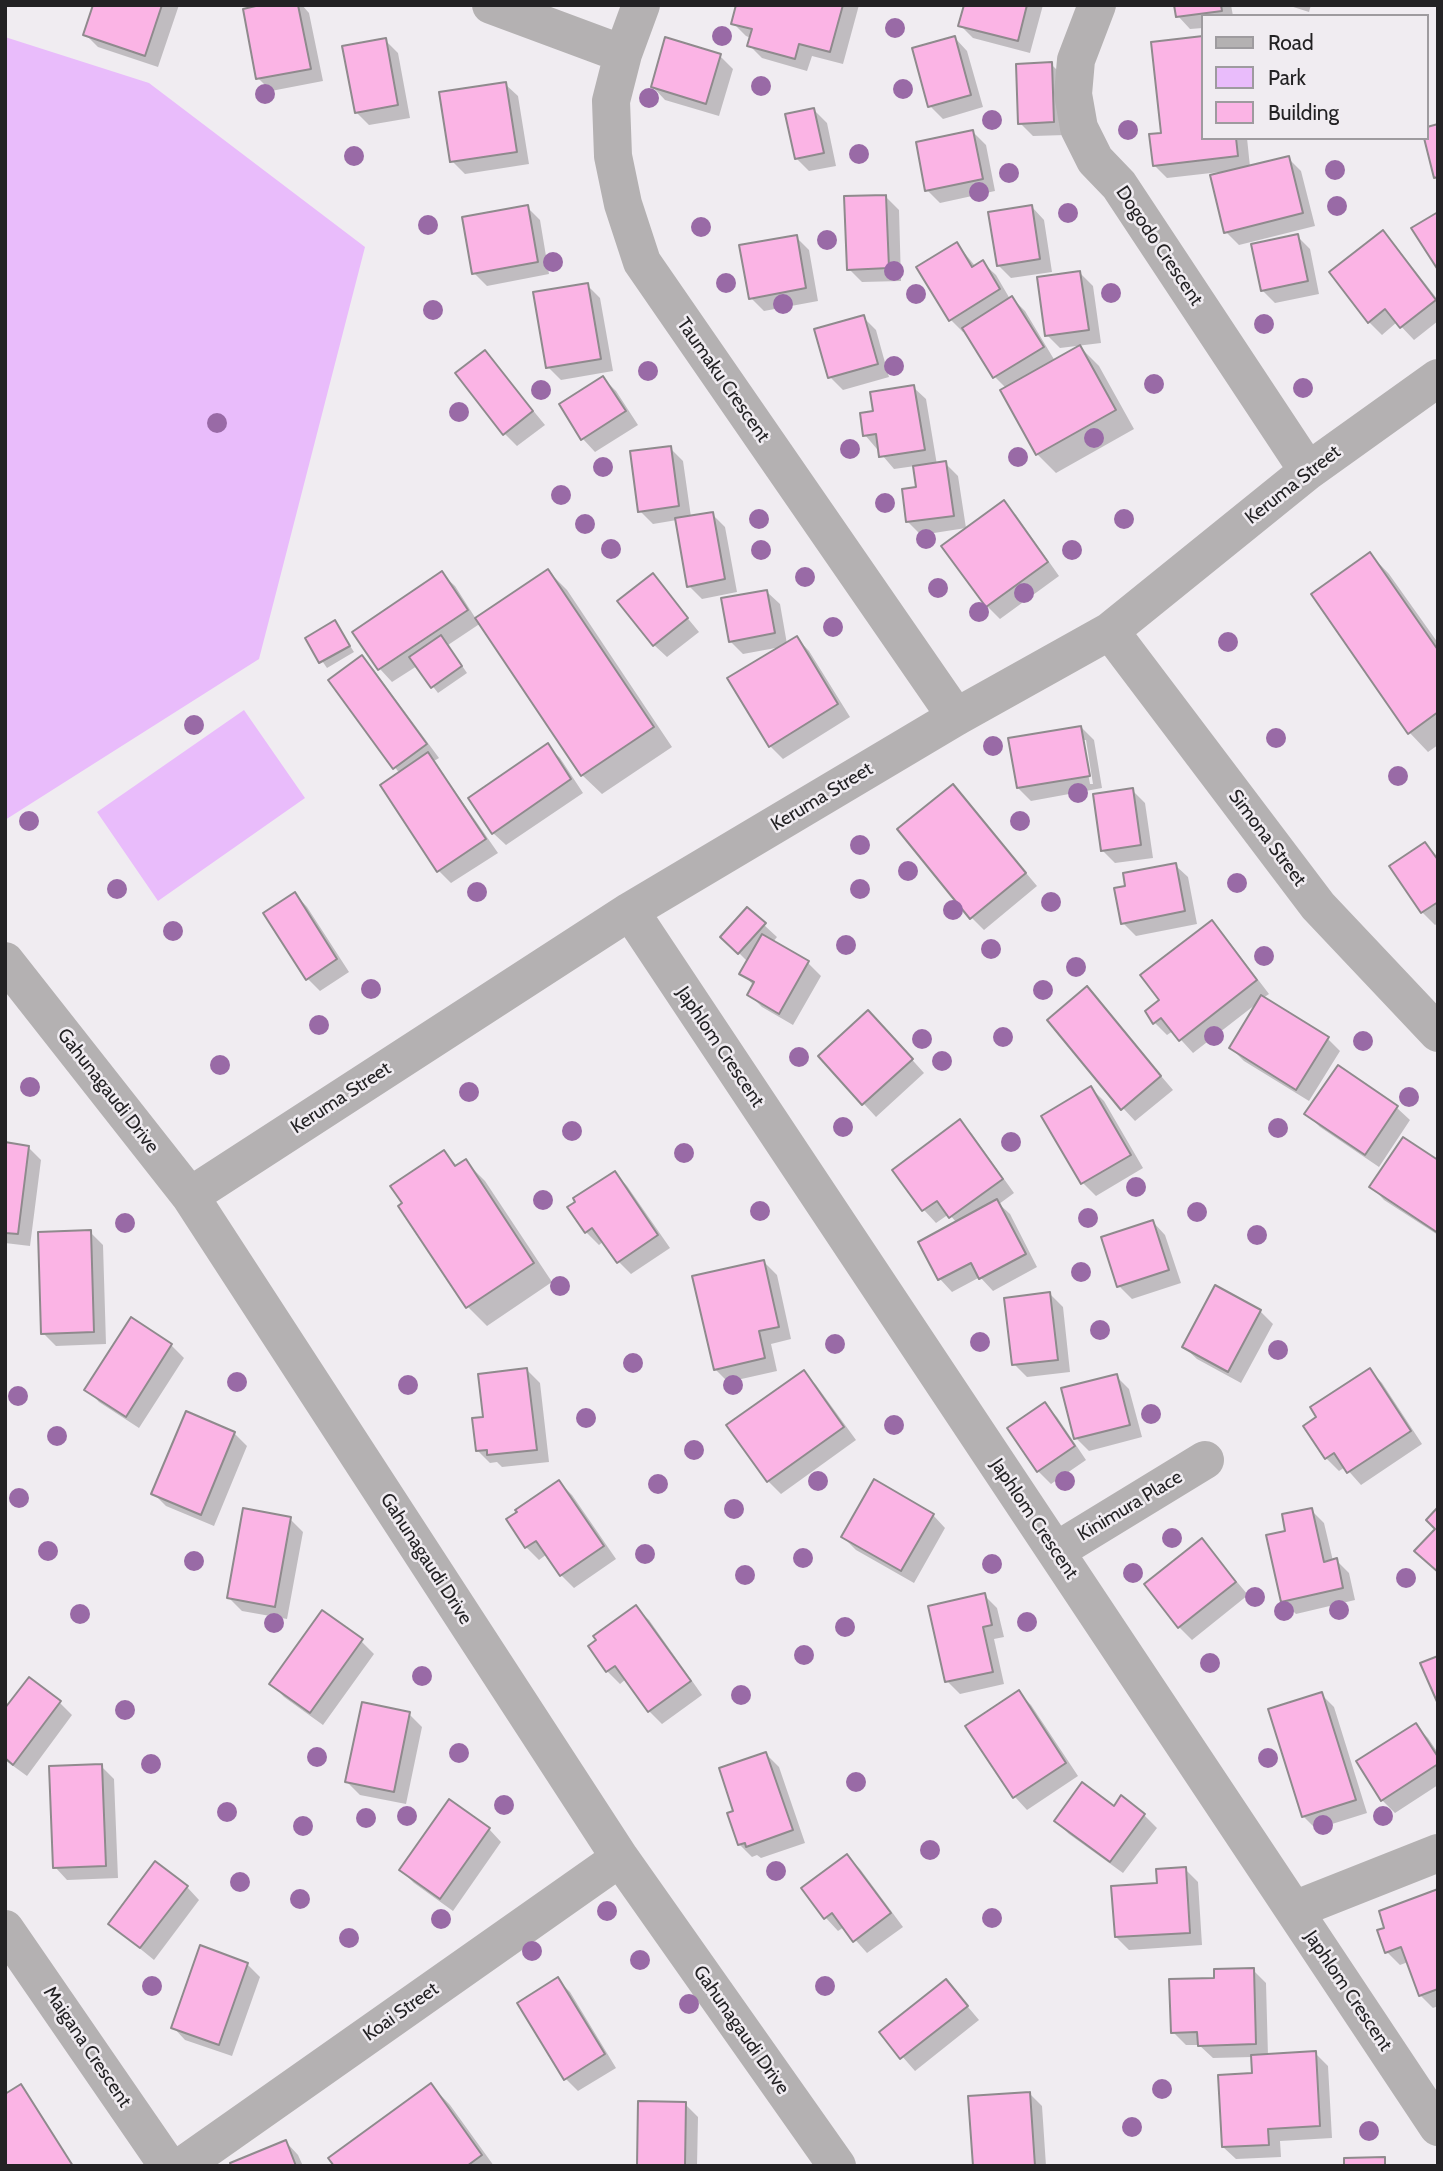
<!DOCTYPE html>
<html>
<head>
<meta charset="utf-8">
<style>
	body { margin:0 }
	#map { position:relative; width:1443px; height:2171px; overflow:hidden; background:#f0ecf1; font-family:Cabin,sans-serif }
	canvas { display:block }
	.frame { position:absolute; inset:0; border:7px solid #232224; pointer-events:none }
	.legend { position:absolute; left:1201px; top:14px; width:228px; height:126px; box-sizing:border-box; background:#f0ecf1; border:2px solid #9e9b9f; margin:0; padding:9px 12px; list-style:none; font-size:21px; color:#232224 }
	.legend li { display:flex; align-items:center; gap:14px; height:35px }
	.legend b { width:35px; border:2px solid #9e9b9f }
</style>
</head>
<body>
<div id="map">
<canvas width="1443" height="2171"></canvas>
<div class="frame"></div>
<ul class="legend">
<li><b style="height:9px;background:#b4b1b2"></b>Road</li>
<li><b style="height:19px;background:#e9bcfb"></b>Park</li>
<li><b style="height:19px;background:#fbb4e5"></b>Building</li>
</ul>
</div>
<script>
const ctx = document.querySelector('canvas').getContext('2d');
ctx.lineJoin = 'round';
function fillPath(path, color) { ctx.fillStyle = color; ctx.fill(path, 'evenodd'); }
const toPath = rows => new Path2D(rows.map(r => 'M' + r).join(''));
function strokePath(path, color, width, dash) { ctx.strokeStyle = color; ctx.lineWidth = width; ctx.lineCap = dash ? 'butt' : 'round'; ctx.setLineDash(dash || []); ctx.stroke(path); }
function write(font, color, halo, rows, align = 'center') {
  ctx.font = font + ' Cabin,sans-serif'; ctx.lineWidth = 5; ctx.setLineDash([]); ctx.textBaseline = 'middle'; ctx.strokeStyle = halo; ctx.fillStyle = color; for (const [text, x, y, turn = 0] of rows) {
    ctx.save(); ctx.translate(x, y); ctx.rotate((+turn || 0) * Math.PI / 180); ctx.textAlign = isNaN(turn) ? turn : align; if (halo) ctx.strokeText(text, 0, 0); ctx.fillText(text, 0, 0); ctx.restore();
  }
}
const green = toPath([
	[5,37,149,83,365,247,259,659,5,820],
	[244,710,305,798,158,901,97,812]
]);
const shadow = toPath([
	[94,5,179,5,158,67,98,47,85,34],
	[269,5,302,5,309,13,323,81,271,91,258,78],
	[738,5,859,5,843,64,812,56,807,71,762,58,749,45,751,38,746,36,733,23],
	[965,5,1043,5,1030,53,973,38,960,25],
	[1176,5,1231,5,1233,16,1203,16,1203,28,1190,29,1178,16],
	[1287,5,1311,5,1309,12],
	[955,38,967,51,983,107,943,119,930,106],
	[1203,38,1203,138,1247,138,1250,167,1288,158,1301,171,1315,226,1239,245,1226,232,1220,172,1167,178,1154,165,1163,134,1153,43],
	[385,40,398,53,410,118,369,125,356,112],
	[720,56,733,69,719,116,665,100,653,87],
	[1051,64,1064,77,1066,135,1033,136,1020,123],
	[505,84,518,96,529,164,465,174,452,161],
	[814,110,827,123,836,166,809,171,796,158],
	[973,132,986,145,995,191,940,203,927,190],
	[886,197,899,210,901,281,862,282,849,269],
	[527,207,540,220,549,274,487,286,474,273],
	[1032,207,1044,220,1052,272,1011,278,998,265],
	[1383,232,1395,245,1438,300,1438,321,1414,340,1397,322,1382,335,1369,322],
	[1297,236,1310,249,1319,294,1275,303,1262,290],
	[796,237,809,250,818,301,764,311,751,298],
	[957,244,976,267,983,263,996,275,1010,299,1012,298,1025,311,1055,361,1080,347,1099,366,1134,429,1056,473,1037,454,1006,388,995,377,966,331,963,332,950,319],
	[1080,273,1093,286,1101,343,1060,348,1047,335],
	[587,285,600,298,613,371,561,380,548,367],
	[863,317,876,330,889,377,843,390,830,377],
	[485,352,545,425,517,446,504,433],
	[603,378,616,391,638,425,595,452,583,439],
	[913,387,926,399,937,465,945,463,958,476,966,528,921,535,908,522,918,488,915,466,894,469,865,435],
	[670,448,683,461,691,517,712,514,725,527,737,592,702,599,689,586,677,520,653,524,640,511],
	[1003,503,1016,515,1059,576,1000,619,987,606],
	[1370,554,1389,574,1438,643,1438,745,1428,752,1409,732],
	[548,571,567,590,672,747,602,794,582,775,481,623,448,645,467,673,438,693,417,666,392,682,380,669,355,633,442,574,455,586,476,619],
	[652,575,699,632,667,657,654,645],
	[767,592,780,604,787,644,797,638,809,651,850,717,783,759,770,746,781,647,743,654,730,641],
	[335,622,354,652,327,668,307,639],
	[362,657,374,670,439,758,434,761,498,853,451,883,439,871,400,774,331,681],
	[1081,727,1094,740,1102,788,1031,801,1018,788],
	[1082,740,1086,740,1093,784,1090,784],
	[548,746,560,758,583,793,506,845,493,833],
	[953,786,1037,886,984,930,971,917],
	[1132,790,1145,803,1153,858,1115,863,1102,850],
	[1425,844,1438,857,1438,923,1435,925,1422,912],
	[1175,865,1188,877,1197,924,1136,936,1123,923,1127,887],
	[295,894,307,907,349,972,320,991,307,978],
	[1211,922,1224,935,1269,994,1263,998,1327,1038,1340,1051,1309,1101,1244,1061,1231,1048,1260,1001,1193,1053,1173,1031,1167,1035,1155,1023,1161,1001],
	[764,925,777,937,773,942,808,963,821,976,793,1025,762,1007,749,994,754,986,742,973,748,962,723,937],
	[1087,989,1173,1090,1135,1121,1123,1108],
	[881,1025,924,1073,876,1117,820,1056],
	[1091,1088,1104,1101,1143,1168,1096,1196,1083,1183,1043,1116],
	[1397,1108,1410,1120,1379,1167,1320,1127,1307,1114],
	[959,1122,972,1134,1014,1193,999,1204,1010,1214,1037,1267,993,1291,980,1277,952,1292,940,1279,957,1223,949,1214,936,1223,924,1210,894,1170],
	[5,1144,28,1147,41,1160,30,1246,5,1243],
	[444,1152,458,1167,466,1162,485,1181,552,1282,487,1326,468,1307],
	[1438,1163,1438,1235,1384,1200,1372,1187],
	[615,1173,627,1186,670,1248,631,1274,618,1261,604,1241,599,1245,586,1232],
	[1153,1222,1165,1235,1181,1283,1132,1299,1119,1286],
	[90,1232,103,1245,106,1344,56,1346,43,1333],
	[764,1262,777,1275,791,1339,771,1344,777,1371,728,1382,715,1369],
	[1050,1294,1063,1307,1070,1372,1027,1377,1014,1364],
	[1260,1311,1273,1324,1241,1383,1197,1359,1184,1347],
	[171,1345,184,1358,139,1428,99,1402,87,1389],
	[527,1370,540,1383,549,1462,502,1467,497,1462,490,1463,477,1450,485,1419],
	[1370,1370,1382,1383,1422,1444,1361,1485,1345,1467,1339,1471,1326,1458,1318,1417],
	[803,1372,816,1385,856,1440,781,1494,768,1481,728,1426],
	[1116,1376,1129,1389,1142,1437,1089,1451,1076,1438],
	[1044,1404,1057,1417,1086,1460,1051,1484,1038,1471],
	[234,1433,247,1446,214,1526,166,1506,153,1493],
	[559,1482,572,1495,616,1559,574,1588,561,1575,547,1554,539,1560,526,1547],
	[1311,1510,1324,1523,1333,1561,1336,1560,1349,1573,1355,1600,1296,1614,1283,1601,1287,1532],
	[933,1515,945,1528,914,1583,856,1550,843,1537],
	[290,1519,303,1532,287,1619,242,1611,229,1598],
	[1202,1540,1248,1595,1192,1640,1179,1627],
	[984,1595,997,1608,1004,1637,994,1639,1004,1684,960,1694,947,1681],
	[636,1608,649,1620,702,1695,662,1724,649,1711,626,1679,620,1684,607,1671],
	[361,1641,374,1654,323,1725,284,1697,272,1684],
	[1018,1692,1031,1705,1078,1776,1027,1810,1015,1797],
	[1321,1694,1334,1707,1367,1813,1316,1829,1303,1816],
	[60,1703,72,1715,27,1776,5,1760,5,1711],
	[409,1714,422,1727,406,1804,360,1795,347,1782],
	[1415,1725,1428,1738,1438,1753,1438,1785,1395,1813,1382,1800],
	[766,1754,779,1767,805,1843,761,1858,757,1855,752,1857,739,1844,736,1812],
	[101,1766,114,1779,118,1878,67,1880,55,1867],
	[1114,1808,1144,1815,1157,1828,1123,1873,1069,1834,1056,1821],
	[489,1829,501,1842,453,1911,414,1883,401,1870],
	[847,1856,860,1869,903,1927,867,1953,844,1927,838,1931,826,1918,804,1888],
	[1185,1869,1198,1882,1202,1945,1129,1950,1116,1937,1159,1885],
	[187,1887,199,1900,154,1960,110,1924],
	[1438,1891,1438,2006,1433,2008,1420,1995,1408,1962,1400,1965,1387,1952],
	[247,1964,260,1977,232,2056,185,2040,173,2027],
	[1253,1970,1266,1983,1268,2056,1315,2053,1328,2066,1332,2138,1280,2141,1281,2157,1236,2159,1223,2147,1253,2075,1252,2057,1213,2058,1199,2045,1186,2045,1173,2032],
	[558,1980,570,1992,616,2068,578,2091,565,2078],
	[946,1981,979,2020,915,2071,881,2032],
	[431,2085,450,2105,494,2166,336,2166],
	[21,2087,27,2093,73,2166,5,2166],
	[1029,2093,1042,2106,1046,2166,975,2166],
	[685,2104,698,2117,697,2166,639,2166],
	[286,2142,298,2155,303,2166,233,2166]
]);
const building = toPath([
	[93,5,162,5,145,56,83,35,93,5],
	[260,5,298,5,311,69,256,79,243,9,260,5],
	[736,5,843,5,830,52,799,44,795,59,747,46,752,29,731,24,736,5],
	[964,5,1027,5,1018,41,958,26,964,5],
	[1174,5,1221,5,1222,11,1176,17,1174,5],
	[955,36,971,95,928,107,912,48,955,36],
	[1203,36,1203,138,1236,138,1238,156,1153,166,1149,134,1161,133,1151,42,1203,36],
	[665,37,721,54,706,104,651,87,665,37],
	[386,38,398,105,355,113,342,46,386,38],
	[1052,62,1054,122,1018,124,1016,64,1052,62],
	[506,82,517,152,450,162,439,92,506,82],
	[814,108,824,153,795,159,785,114,814,108],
	[1438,124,1438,177,1434,178,1424,138,1427,138,1427,127,1438,124],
	[973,130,983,179,925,191,916,142,973,130],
	[1289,156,1303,213,1224,233,1210,175,1289,156],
	[886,195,889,268,847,270,844,196,886,195],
	[528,205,538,262,472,274,462,217,528,205],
	[1032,205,1040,259,997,266,988,212,1032,205],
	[1438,212,1438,270,1411,228,1438,212],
	[1383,230,1436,300,1400,328,1385,309,1368,323,1329,272,1383,230],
	[1298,234,1308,281,1261,291,1251,244,1298,234],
	[797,235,806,288,749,299,739,245,797,235],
	[957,242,972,267,983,260,1000,289,949,321,916,267,957,242],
	[1080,271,1089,330,1045,336,1037,277,1080,271],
	[588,283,601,359,546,368,533,292,588,283],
	[1012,296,1044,347,993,378,962,328,1012,296],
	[864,315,878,364,828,378,814,329,864,315],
	[1080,345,1116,410,1036,455,1000,390,1080,345],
	[485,350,533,411,503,435,455,373,485,350],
	[603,376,626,411,581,440,559,404,603,376],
	[914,385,925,450,879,457,876,434,863,436,860,413,873,411,870,392,914,385],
	[671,446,679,506,638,512,630,451,671,446],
	[946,461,954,516,906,522,902,489,916,487,913,466,946,461],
	[1004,500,1048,562,986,607,941,546,1004,500],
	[713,512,725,579,687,587,675,518,713,512],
	[1370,552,1438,650,1438,712,1408,734,1311,594,1370,552],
	[548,569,654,727,581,776,475,618,548,569],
	[442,571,468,610,378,670,352,632,442,571],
	[653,573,688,618,653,646,617,601,653,573],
	[767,590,775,633,729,642,721,598,767,590],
	[335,620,350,646,319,663,305,638,335,620],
	[441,635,462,666,431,688,409,657,441,635],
	[797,636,838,704,769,747,727,678,797,636],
	[362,655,427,744,393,769,328,680,362,655],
	[1081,726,1090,776,1017,788,1008,738,1081,726],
	[548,743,571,779,492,834,468,798,548,743],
	[428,752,486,839,437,872,380,785,428,752],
	[953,784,1026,873,970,919,897,829,953,784],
	[1133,788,1141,845,1101,851,1093,794,1133,788],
	[1425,842,1438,860,1438,902,1421,913,1389,866,1425,842],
	[1176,863,1185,911,1121,924,1114,888,1125,886,1123,873,1176,863],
	[295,892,337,959,306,980,263,913,295,892],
	[747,907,766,923,738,954,720,937,747,907],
	[1212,920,1257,980,1179,1041,1161,1018,1153,1024,1145,1011,1159,1000,1140,975,1212,920],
	[762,934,809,961,779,1014,747,995,754,982,739,974,762,934],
	[1087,986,1161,1076,1121,1110,1047,1020,1087,986],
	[1261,995,1329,1037,1296,1090,1229,1048,1261,995],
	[868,1010,913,1059,862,1105,818,1056,868,1010],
	[1338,1065,1398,1106,1365,1155,1304,1114,1338,1065],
	[1091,1086,1131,1155,1081,1184,1041,1116,1091,1086],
	[960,1119,1003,1179,949,1218,937,1201,922,1211,892,1170,960,1119],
	[1403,1137,1438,1160,1438,1233,1369,1187,1403,1137],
	[5,1142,29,1146,18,1234,5,1233,5,1142],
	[444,1150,455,1166,466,1159,534,1263,466,1308,398,1206,402,1203,390,1186,444,1150],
	[615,1171,658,1235,617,1263,592,1228,585,1233,567,1207,575,1202,573,1198,615,1171],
	[997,1199,1026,1254,979,1279,971,1263,938,1280,918,1242,997,1199],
	[1153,1220,1169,1270,1117,1287,1101,1237,1153,1220],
	[91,1230,94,1332,41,1334,38,1232,91,1230],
	[764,1260,779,1327,759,1331,765,1358,714,1370,692,1276,764,1260],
	[1215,1285,1261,1310,1228,1372,1182,1347,1215,1285],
	[1050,1292,1058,1360,1012,1365,1004,1298,1050,1292],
	[131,1317,172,1344,126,1417,84,1390,131,1317],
	[527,1368,537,1450,487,1455,487,1450,476,1451,472,1418,483,1417,478,1374,527,1368],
	[1370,1368,1411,1431,1347,1473,1334,1453,1325,1459,1303,1426,1316,1417,1310,1407,1370,1368],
	[804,1370,844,1427,767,1482,726,1425,804,1370],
	[1117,1374,1130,1425,1074,1439,1061,1388,1117,1374],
	[1045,1402,1075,1446,1037,1472,1007,1428,1045,1402],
	[186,1411,235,1432,201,1515,151,1494,186,1411],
	[874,1479,934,1514,901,1571,841,1537,874,1479],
	[559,1480,604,1546,560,1576,536,1541,525,1548,506,1519,517,1512,515,1510,559,1480],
	[1438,1507,1438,1572,1414,1551,1435,1529,1426,1520,1438,1507],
	[243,1508,291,1517,275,1607,227,1598,243,1508],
	[1312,1508,1324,1562,1337,1558,1343,1588,1281,1602,1266,1535,1285,1531,1282,1514,1312,1508],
	[1202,1538,1236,1582,1178,1628,1144,1584,1202,1538],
	[985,1593,992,1625,983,1627,993,1672,945,1682,928,1606,985,1593],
	[636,1605,691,1681,648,1712,615,1666,606,1672,588,1646,596,1640,593,1636,636,1605],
	[322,1610,363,1639,310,1713,269,1684,322,1610],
	[1438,1656,1438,1704,1420,1663,1438,1656],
	[29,1677,61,1701,13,1765,5,1758,5,1708,29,1677],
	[1019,1690,1066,1763,1013,1798,965,1726,1019,1690],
	[1322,1692,1356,1800,1302,1817,1268,1709,1322,1692],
	[362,1702,410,1712,394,1792,345,1782,362,1702],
	[1416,1723,1438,1757,1438,1764,1381,1801,1356,1761,1416,1723],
	[766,1752,793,1830,746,1847,745,1843,738,1845,727,1813,733,1811,719,1768,766,1752],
	[102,1764,106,1866,53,1868,49,1766,102,1764],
	[1082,1782,1114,1806,1121,1795,1145,1814,1110,1862,1054,1821,1082,1782],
	[449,1799,490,1828,440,1899,399,1870,449,1799],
	[847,1854,891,1913,853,1942,832,1913,824,1919,801,1888,847,1854],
	[155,1861,188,1886,140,1948,108,1924,155,1861],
	[1186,1867,1190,1933,1115,1937,1111,1886,1157,1883,1156,1869,1186,1867],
	[1438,1889,1438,1989,1419,1996,1401,1947,1385,1953,1377,1930,1384,1928,1379,1911,1438,1889],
	[200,1945,248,1963,219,2045,171,2028,200,1945],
	[1254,1968,1256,2044,1198,2046,1197,2032,1171,2033,1169,1979,1214,1978,1214,1969,1254,1968],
	[558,1977,605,2054,564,2080,517,2003,558,1977],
	[946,1979,968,2006,900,2059,879,2032,946,1979],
	[1316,2051,1320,2126,1268,2129,1269,2145,1222,2147,1218,2075,1252,2073,1251,2055,1316,2051],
	[431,2083,482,2155,467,2166,334,2166,328,2158,431,2083],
	[21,2084,73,2166,5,2166,5,2094,21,2084],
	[1030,2092,1035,2166,973,2166,968,2096,1030,2092],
	[638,2101,686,2102,685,2166,637,2166,638,2101],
	[286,2140,296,2166,231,2166,230,2163,286,2140],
	[1385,2157,1385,2166,1344,2166,1344,2158,1385,2157]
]);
const minor = toPath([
	[491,5,623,54],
	[641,5,623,54,611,101,613,156,623,204,642,262,956,717],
	[1097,5,1076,60,1073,94,1079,128,1095,160,1119,185,1308,471],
	[1110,631,1318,906,1438,1033],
	[630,911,1438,2127],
	[5,961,190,1196,620,1858,837,2166],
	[190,1196,630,911,956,717,1110,631,1308,471,1438,378],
	[1056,1551,1205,1460],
	[1294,1910,1438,1853],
	[5,1929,168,2166],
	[182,2166,620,1858]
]);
const trees = [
	[895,28],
	[722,36],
	[761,86],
	[903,89],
	[265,94],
	[649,98],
	[992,120],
	[1128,130],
	[859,154],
	[354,156],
	[1335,170],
	[1009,173],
	[979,192],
	[1337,206],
	[1068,213],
	[428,225],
	[701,227],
	[827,240],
	[553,262],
	[894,271],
	[726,283],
	[1111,293],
	[916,294],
	[783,304],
	[433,310],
	[1264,324],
	[894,366],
	[648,371],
	[1154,384],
	[1303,388],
	[541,390],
	[459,412],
	[217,423],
	[1094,438],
	[850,449],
	[1018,457],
	[603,467],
	[561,495],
	[885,503],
	[759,519],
	[1124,519],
	[585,524],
	[926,539],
	[611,549],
	[761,550],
	[1072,550],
	[805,577],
	[938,588],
	[1024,593],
	[979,612],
	[833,627],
	[1228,642],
	[194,725],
	[1276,738],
	[993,746],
	[1398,776],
	[1078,793],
	[29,821],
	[1020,821],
	[860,845],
	[908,871],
	[1237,883],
	[117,889],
	[860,889],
	[477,892],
	[1051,902],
	[953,910],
	[173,931],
	[846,945],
	[991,949],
	[1264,956],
	[1076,967],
	[371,989],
	[1043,990],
	[319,1025],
	[1214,1036],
	[1003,1037],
	[922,1039],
	[1363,1041],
	[799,1057],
	[942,1061],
	[220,1065],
	[30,1087],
	[469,1092],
	[1409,1097],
	[843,1127],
	[1278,1128],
	[572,1131],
	[1011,1142],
	[684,1153],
	[1136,1187],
	[543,1200],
	[760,1211],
	[1197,1212],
	[1088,1218],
	[125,1223],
	[1257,1235],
	[1081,1272],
	[560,1286],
	[1100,1330],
	[980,1342],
	[835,1344],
	[1278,1350],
	[633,1363],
	[237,1382],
	[408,1385],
	[733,1385],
	[18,1396],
	[1151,1414],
	[586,1418],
	[894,1425],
	[57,1436],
	[694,1450],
	[818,1481],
	[1065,1481],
	[658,1484],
	[19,1498],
	[734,1509],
	[1172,1538],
	[48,1551],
	[645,1554],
	[803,1558],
	[194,1561],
	[992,1564],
	[1133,1573],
	[745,1575],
	[1406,1578],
	[1255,1597],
	[1339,1610],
	[1284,1611],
	[80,1614],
	[1027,1622],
	[274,1623],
	[845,1627],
	[804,1655],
	[1210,1663],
	[422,1676],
	[741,1695],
	[125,1710],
	[459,1753],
	[317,1757],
	[1268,1758],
	[151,1764],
	[856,1782],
	[504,1805],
	[227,1812],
	[407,1816],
	[1383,1816],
	[366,1818],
	[1323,1825],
	[303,1826],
	[930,1850],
	[776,1871],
	[240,1882],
	[300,1899],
	[607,1911],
	[992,1918],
	[441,1919],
	[349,1938],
	[532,1951],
	[640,1960],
	[152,1986],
	[825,1986],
	[689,2004],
	[1162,2089],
	[1132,2127],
	[1369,2131]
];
const streetNames = [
	["Dogodo Crescent",1159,246,56],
	["Taumaku Crescent",723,380,55],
	["Keruma Street",1293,485,-38],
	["Keruma Street",822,797,-31],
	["Simona Street",1267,838,53],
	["Japhlom Crescent",720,1047,56],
	["Gahunagaudi Drive",108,1091,52],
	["Keruma Street",341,1098,-33],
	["Kinimura Place",1130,1506,-31],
	["Japhlom Crescent",1034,1519,56],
	["Gahunagaudi Drive",426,1559,57],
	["Japhlom Crescent",1348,1991,56],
	["Koai Street",401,2012,-35],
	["Gahunagaudi Drive",741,2030,55],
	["Maigana Crescent",87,2047,56]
];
fillPath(green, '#e9bcfb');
fillPath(shadow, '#0003');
fillPath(building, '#fbb4e5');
strokePath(building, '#8f8a8d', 2);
strokePath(minor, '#b4b1b2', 38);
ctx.fillStyle = '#996aa6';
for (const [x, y] of trees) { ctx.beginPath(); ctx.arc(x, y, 10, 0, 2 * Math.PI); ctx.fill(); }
write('19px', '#232224', '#f0ecf1', streetNames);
</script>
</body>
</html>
